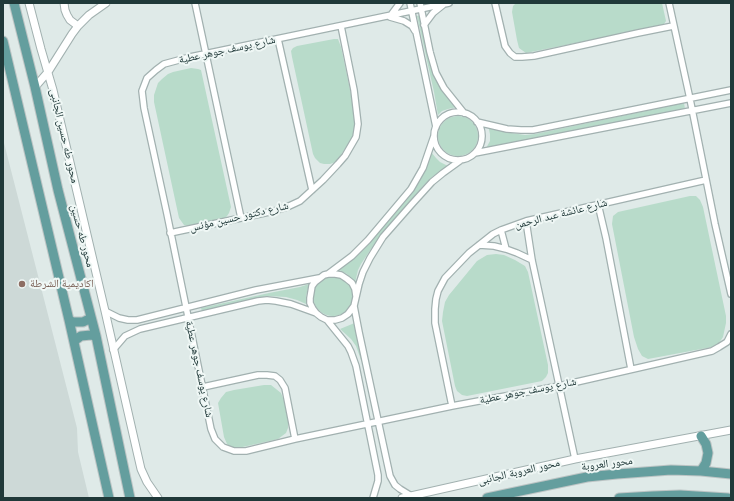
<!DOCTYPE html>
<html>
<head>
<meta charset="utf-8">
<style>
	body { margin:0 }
	#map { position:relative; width:734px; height:501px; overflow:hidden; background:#dfeae8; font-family:"Fira Sans",sans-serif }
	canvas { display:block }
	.frame { position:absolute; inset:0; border:4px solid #203939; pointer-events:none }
</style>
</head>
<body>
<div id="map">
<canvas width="734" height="501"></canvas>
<div class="frame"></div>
</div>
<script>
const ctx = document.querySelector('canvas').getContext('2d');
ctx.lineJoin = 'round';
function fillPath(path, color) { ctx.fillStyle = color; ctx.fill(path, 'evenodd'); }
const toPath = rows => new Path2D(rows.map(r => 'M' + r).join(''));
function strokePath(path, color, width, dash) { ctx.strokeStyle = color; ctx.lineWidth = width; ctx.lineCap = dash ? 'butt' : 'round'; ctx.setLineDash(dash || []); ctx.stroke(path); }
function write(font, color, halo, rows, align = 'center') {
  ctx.font = font + ' "Fira Sans","Noto Naskh Arabic",sans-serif'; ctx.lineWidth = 4; ctx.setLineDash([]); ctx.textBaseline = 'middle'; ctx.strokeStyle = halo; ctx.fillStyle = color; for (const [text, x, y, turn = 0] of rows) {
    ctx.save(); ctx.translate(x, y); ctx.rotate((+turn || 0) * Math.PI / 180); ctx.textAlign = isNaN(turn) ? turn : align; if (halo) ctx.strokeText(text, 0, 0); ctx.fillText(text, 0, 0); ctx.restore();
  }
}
const built = toPath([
	[3,139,77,428,78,452,89,498,3,498]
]);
const green = toPath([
	[516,3,662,3,666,21,664,24,655,27,526,53,519,48,517,40,512,12,513,6],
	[421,15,444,92,457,107,448,109,442,111,438,115,434,92,417,16],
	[334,39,338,39,341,47,356,118,354,133,351,140,336,162,330,164,324,164,320,163,315,158,313,154,292,57,291,51,293,48,297,46],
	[191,68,198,69,201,70,231,207,229,213,227,216,224,219,188,226,184,225,179,218,154,102,154,95,158,83,162,79,168,74,173,72],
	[684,103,685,109,516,142,485,150,490,141,490,134,488,125,505,132,525,135,535,134],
	'438 136a20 20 0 1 1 40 0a20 20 0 1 1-40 0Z',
	[431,152,436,158,440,162,448,166,432,177,423,186,371,249,361,264,358,270,355,283,347,274,339,270,358,255,367,246,414,189,424,172],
	[690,196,696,196,700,200,703,207,726,316,726,323,723,337,719,343,712,347,648,359,642,356,638,349,634,337,612,224,613,216,618,212],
	[496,254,504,255,515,260,525,266,528,272,548,365,548,373,546,377,542,381,467,396,462,395,457,391,455,386,442,321,443,312,445,302,449,295,477,261,487,255],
	'313 296a20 20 0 1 1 40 0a20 20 0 1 1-40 0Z',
	[309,284,306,296,306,304,297,300,286,297,268,296,202,312,201,308,269,293,300,287],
	[357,322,363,360,361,360,356,346,351,339,340,329],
	[264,385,271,385,281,393,285,403,288,420,288,428,286,433,278,439,274,440,238,448,232,448,227,444,224,437,218,403,221,398,226,392,234,390]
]);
const minor = toPath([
	[195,3,241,218],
	[410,3,436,127],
	[420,3,430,52,436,73,444,88,464,113],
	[449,3,190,57,164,64,156,70,147,78,142,91,144,108,167,214,211,429,215,439,223,447,234,451,246,451,295,439,452,406,559,386,712,351,719,347,727,342,731,334],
	[495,3,505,46,510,53,515,57,522,57,534,56,638,33,673,26],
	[669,3,690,99,715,224,731,294],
	[391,15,400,3],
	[390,17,404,21,412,26,415,31],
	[424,25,433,13,443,5],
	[278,39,312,190],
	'434 136a24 24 0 1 1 48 0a24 24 0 1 1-48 0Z',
	[477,122,507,129,521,130,533,130,731,90],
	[475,153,731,103],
	[598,204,606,238,631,369],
	[526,221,532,260,575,459],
	[501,230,506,249],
	[170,233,274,211,287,207,300,201,323,180,338,164,345,156,356,137,358,124,354,90,341,26],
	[479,245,494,246,506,249,517,253,532,260],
	[328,274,352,256,368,240,411,189,423,168,434,136],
	[356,296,355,289,352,283,347,279,341,275,335,274,328,274,324,275,315,282,312,286,310,298,310,303,313,309,316,313,321,317,327,320,335,320,342,318,348,314,354,306,359,284,363,272,370,258,383,237,412,204,432,182,443,173,461,160],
	[354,306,359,332,390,476,395,485,400,489,413,497],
	[105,311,119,318,128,320,137,320,256,290,319,278],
	[327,320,348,346,351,352,356,366,378,475,378,481,373,498],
	[113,350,125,336,140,329,258,301,267,300,276,301,291,304,316,313],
	[203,387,258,375,267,375,275,376,280,380,285,388,295,439],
	[452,406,435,323,435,309,436,299,438,291,445,278,469,253,493,234,501,230,526,221,706,180]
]);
const tertiary = toPath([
	[29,3,41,49,53,90,105,311,138,456,141,469,147,482,158,498],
	[64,3,65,10,67,15,70,20,78,26],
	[35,87,48,72,72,34,78,26,89,15,106,3],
	[402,498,575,459,731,430]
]);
const primary = toPath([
	[14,3,35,87,58,190,96,336,130,498],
	[3,41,69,320,109,498],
	[69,320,73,322,83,322,91,318],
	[74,341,81,336,91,335,96,336],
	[701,471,706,463,708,453,706,444,701,436],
	[487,498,587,477,617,474,671,470,701,471,731,474],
	[619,498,653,496,680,495,728,498]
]);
const markers = [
	[22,284,4,"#8d6e63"]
];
const streetNames = [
	["شارع يوسف جوهر عطية",227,50,-12],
	["محور طه حسين الجانبى",64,136,77],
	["شارع عائشة عبد الرحمن",561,214,-14],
	["شارع دكتور حسين مؤنس",239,217,-13],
	["محور طه حسين",82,236,75],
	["شارع يوسف جوهر عطية",199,369,78],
	["شارع يوسف جوهر عطية",528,391,-11],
	["محور العروبة",607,464,-7],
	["محور العروبة الجانبى",519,472,-13]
];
const educationNames = [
	["اكاديمية الشرطة",30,284]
];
fillPath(built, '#cdd9d7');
fillPath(green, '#b8dbca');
strokePath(minor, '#a2b1b0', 8);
strokePath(tertiary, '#a2b1b0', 9);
strokePath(primary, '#bcc4c4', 11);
strokePath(minor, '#fff', 5.5);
strokePath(tertiary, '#fff', 7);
strokePath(primary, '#649e9e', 9);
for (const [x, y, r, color] of markers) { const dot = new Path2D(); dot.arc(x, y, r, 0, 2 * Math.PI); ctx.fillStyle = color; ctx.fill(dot); strokePath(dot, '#eff7f5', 1.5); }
write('11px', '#203939', '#eff7f5', streetNames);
write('11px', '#785e54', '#eff7f5', educationNames, 'left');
</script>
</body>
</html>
